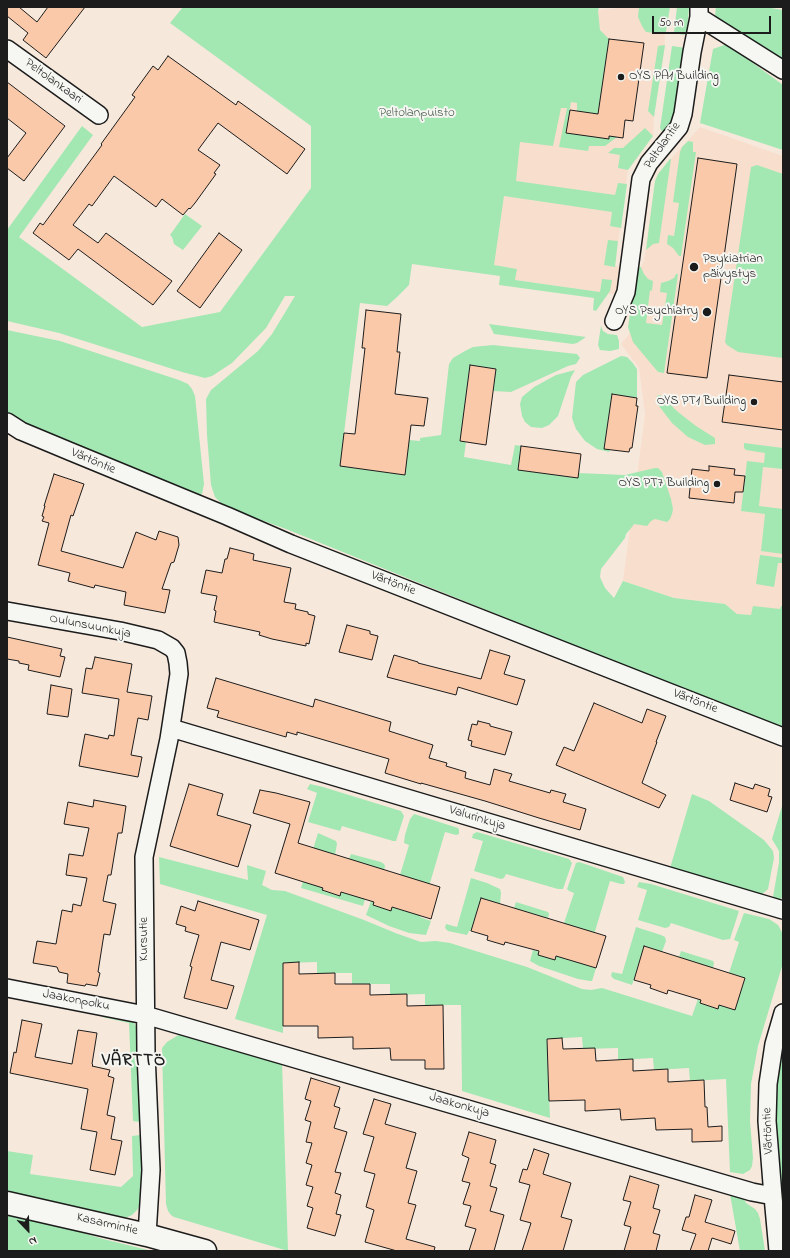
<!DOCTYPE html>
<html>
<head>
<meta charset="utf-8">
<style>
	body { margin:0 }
	#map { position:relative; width:790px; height:1258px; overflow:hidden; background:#f7e8dc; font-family:"Indie Flower",sans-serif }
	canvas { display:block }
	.frame { position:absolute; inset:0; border:8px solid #1c1c1c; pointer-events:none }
	.north { position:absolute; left:8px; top:1210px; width:40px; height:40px; -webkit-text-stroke:3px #f6f6f2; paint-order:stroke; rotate:157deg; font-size:11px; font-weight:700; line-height:16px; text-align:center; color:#1c1c1c }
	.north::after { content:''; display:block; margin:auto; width:14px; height:18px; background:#1c1c1c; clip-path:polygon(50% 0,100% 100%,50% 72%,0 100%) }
	.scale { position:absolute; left:652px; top:16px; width:119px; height:18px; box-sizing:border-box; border:2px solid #1c1c1c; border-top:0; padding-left:5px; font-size:12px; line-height:14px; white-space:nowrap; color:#1c1c1c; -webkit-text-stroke:3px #f6f6f2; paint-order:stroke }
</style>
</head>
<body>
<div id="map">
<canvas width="790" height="1258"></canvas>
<div class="frame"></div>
<div class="north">N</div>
<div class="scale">50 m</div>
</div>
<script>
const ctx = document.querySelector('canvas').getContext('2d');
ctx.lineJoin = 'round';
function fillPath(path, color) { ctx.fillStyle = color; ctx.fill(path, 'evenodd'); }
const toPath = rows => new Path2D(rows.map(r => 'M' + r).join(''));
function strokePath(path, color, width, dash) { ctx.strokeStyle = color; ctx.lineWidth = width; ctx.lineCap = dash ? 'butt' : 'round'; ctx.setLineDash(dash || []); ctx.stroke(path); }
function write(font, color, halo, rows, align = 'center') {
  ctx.font = font + ' "Indie Flower",sans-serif'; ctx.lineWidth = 4; ctx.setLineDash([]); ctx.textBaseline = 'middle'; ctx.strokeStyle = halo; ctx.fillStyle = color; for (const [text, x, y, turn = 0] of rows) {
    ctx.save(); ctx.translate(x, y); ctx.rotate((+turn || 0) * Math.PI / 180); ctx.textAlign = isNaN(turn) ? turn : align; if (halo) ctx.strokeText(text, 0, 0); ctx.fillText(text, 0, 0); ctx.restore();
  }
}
const built = toPath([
	[628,7,664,7,665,45,654,117,653,136,628,170,615,266,636,269,641,267,644,261,655,181,658,174,667,163,700,127,783,156,783,618,737,614,725,604,674,598,623,581,645,415,639,368,621,344,630,333,628,327,632,297,515,280,488,264,513,87,564,14]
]);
const green = toPath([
	[183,7,599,7,598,11,600,30,609,39,598,114,577,111,577,103,571,102,566,132,609,139,609,136,617,137,605,146,589,146,588,151,559,147,567,108,561,108,553,146,520,142,516,181,615,195,618,183,627,184,621,228,610,226,612,212,504,196,494,265,517,269,515,280,600,292,602,279,612,280,610,291,596,311,593,310,594,298,499,285,500,276,412,264,409,285,396,298,387,306,360,303,340,466,405,475,409,440,420,441,420,438,441,435,449,364,453,358,465,351,473,347,493,345,577,354,580,358,576,364,568,366,511,392,493,391,496,369,470,365,460,441,466,442,464,457,511,465,515,445,521,446,518,470,577,478,578,473,625,475,655,468,658,468,662,472,671,499,673,509,672,514,670,519,667,522,655,519,651,521,647,526,634,524,632,527,626,534,625,538,601,569,600,577,605,588,614,598,623,581,674,598,725,604,737,614,751,615,753,606,780,609,781,606,783,606,783,730,286,529,230,509,222,504,215,497,211,485,207,435,206,399,211,390,258,351,272,334,295,296,285,296,266,328,232,363,212,376,205,378,182,372,59,333,7,321,7,230,82,126,93,135,19,237,142,327,220,312,311,188,311,126,170,23],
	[639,7,670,7,666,32,664,34,646,32,642,26,638,17],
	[677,7,689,7,687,32,684,35,674,33],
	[716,7,765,7,783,10,783,61,726,25,715,16],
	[727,44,783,85,783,150,700,123,713,49],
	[665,45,654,117,648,111,658,46],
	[672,46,686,48,673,122,665,134,661,130,660,128],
	[645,128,653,136,628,170,618,168,620,155,608,153,614,148,623,148],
	[688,141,693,142,693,152,696,152,681,256,679,256,673,248,667,244,668,235,674,236,679,203,673,202,680,152,682,147],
	[670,159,671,159,659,243,653,244,646,250,655,181,658,174],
	[757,165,783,174,783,358,738,352,727,345,725,342,751,167],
	[185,214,202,226,183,250,174,244,172,237,170,235],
	[608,240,618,241,615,267,604,265],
	[640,267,641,267,644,274,648,279,653,281,652,291,650,290,646,323,662,325,667,293,660,292,661,283,668,281,674,278,676,274,678,274,664,373,658,372,633,342,628,327,637,269],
	[489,324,586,337,577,343,573,344,494,334],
	[601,326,603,331,608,334,617,335,619,341,619,349,610,351,600,350,598,345],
	[7,330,60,341,179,380,188,384,192,389,195,396,204,484,202,494,198,496,33,428,7,413],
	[621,356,627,357,632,362,637,369,637,398,612,394,604,448,610,450,609,452,597,449,585,441,576,429,572,418,576,382,583,375],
	[575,370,571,377,558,416,549,425,542,428,531,427,525,422,522,416,520,404,522,397,534,387,556,375],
	[660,395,678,412,696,426,715,438,715,444,705,445,688,437,672,423,656,402,657,396],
	[744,443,783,448,783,469,763,467,759,506,783,509,783,554,761,551,765,514,741,511,747,461,764,463,765,453,746,450,744,448],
	[760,555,783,558,783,563,778,563,774,587,756,584],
	[310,784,323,787,401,811,404,816,396,841,393,841,342,826,340,831,308,822,317,793,307,789],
	[692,794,709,801,764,840,773,851,774,858,768,889,761,895,670,868],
	[783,803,783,897,779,900,774,898,773,897,779,862,779,851,772,839],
	[414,814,458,828,459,830,459,834,456,835,445,832,420,917,431,921,426,935,409,933,389,926,366,915,371,901,374,902,373,905,390,911,392,907,408,912,400,875,409,845,404,843,405,835,410,819],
	[477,832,569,859,572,863,563,889,558,889,506,874,504,878,501,879,474,871,483,841,472,838,473,834],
	[318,833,336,841,337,844,335,855,323,891,340,896,341,892,365,899,363,906,301,888],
	[351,854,381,862,384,864,385,866,384,870,349,859],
	[159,857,248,880,247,865,266,871,262,885,272,890,285,891,364,920,398,934,421,942,436,941,450,943,527,967,582,989,591,990,602,988,692,1016,698,999,701,1000,700,1003,717,1009,719,1005,735,1010,745,978,729,973,739,942,734,940,744,913,769,919,778,925,783,934,783,963,758,1046,751,1084,750,1121,753,1158,752,1166,750,1170,743,1174,730,1172,726,1079,690,1081,689,1068,654,1070,653,1058,618,1060,618,1048,583,1049,582,1037,547,1039,550,1118,462,1091,461,1005,425,1005,425,994,390,995,390,984,352,984,352,973,317,973,317,962,283,963,283,1033,235,1019,267,915,160,884],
	[579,862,623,877,625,882,624,884,621,884,610,881,585,965,596,968,592,981,590,981,578,979,539,966,530,961,533,950,539,952,538,955,555,960,556,956,572,961,564,923,574,893,569,891,567,889,576,863],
	[471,878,487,883,500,889,501,893,500,904,481,899,471,931,469,931,467,935,448,931,445,928,446,924,457,927],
	[639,882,651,884,739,911,730,939,723,940,671,923,669,927,665,928,638,920,647,890,637,887],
	[516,902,548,912,549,914,548,918,514,908],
	[636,927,661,935,665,937,666,941,662,952,644,947,632,985,614,979,611,976,612,972,622,974],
	[681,951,713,961,714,963,713,968,679,957],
	[103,1013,131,1020,135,1024,138,1033,141,1121,139,1122,133,1121,129,1023,102,1017],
	[180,1034,282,1062,288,1251,174,1217,171,1215,168,1211,166,1204,162,1048,167,1042],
	[783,1042,783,1193,777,1161,774,1121,775,1085],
	[140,1135,141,1137,142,1194,141,1203,137,1210,132,1215,125,1218,114,1219,7,1196,7,1151,33,1155,30,1174,121,1187,133,1176,132,1136],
	[730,1194,743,1197,746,1203,755,1209,758,1213,760,1219,765,1251,740,1251],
	[7,1213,47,1222,103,1239,152,1251,7,1251]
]);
const building = toPath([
	[7,7,19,7,37,22,48,7,85,7,46,58,23,40,28,33,7,16,7,7],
	[609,39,644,43,633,121,625,120,623,138,609,136,609,139,566,133,570,110,598,114,609,39],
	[168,56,236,105,238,101,305,149,287,174,218,123,198,150,220,165,214,173,216,174,195,203,190,209,189,208,183,215,162,199,156,207,114,176,92,206,89,204,73,225,98,243,106,233,172,281,153,305,78,249,69,260,33,233,40,223,43,225,102,145,101,144,135,97,132,95,153,66,158,70,168,56],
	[7,82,65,126,24,181,7,168,7,158,26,133,7,118,7,82],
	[698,158,737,164,707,378,667,373,698,158],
	[219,233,242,250,200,308,177,291,219,233],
	[366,310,401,314,397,352,400,352,395,394,428,398,424,426,411,425,405,475,340,466,344,433,355,434,365,348,362,348,366,310],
	[470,365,496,369,486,445,460,441,470,365],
	[729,375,783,382,783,430,722,422,729,375],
	[612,394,637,398,636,406,638,406,632,448,630,448,629,452,604,449,612,394],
	[521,446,581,454,578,478,518,470,521,446],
	[709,466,735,469,734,475,745,476,743,492,735,492,734,503,689,498,692,469,709,471,709,466],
	[54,474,84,484,73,516,71,515,61,551,123,568,136,532,156,540,159,531,178,537,179,545,174,562,171,563,162,589,170,590,165,613,124,605,126,592,95,585,94,588,68,581,70,573,38,565,49,523,42,521,44,517,42,516,45,506,44,506,54,474],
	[230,548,254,554,253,560,291,568,284,602,296,604,295,609,308,612,308,614,315,616,309,644,306,643,306,646,272,639,259,635,260,632,214,622,216,611,214,610,217,596,201,593,206,570,222,573,225,559,227,559,230,548],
	[347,625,370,631,370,634,378,636,372,660,339,652,347,625],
	[7,637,62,649,60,656,65,657,60,677,28,670,29,665,19,663,19,661,7,659,7,637],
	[490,650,510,656,504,674,525,680,517,705,458,687,456,695,387,677,394,655,418,662,418,663,481,679,490,650],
	[95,657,132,664,127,692,152,696,148,720,138,718,131,755,142,757,138,777,79,766,85,734,108,739,109,735,114,736,119,699,82,693,86,668,92,669,95,657],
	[216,678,313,707,315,699,391,722,389,731,433,745,429,758,447,763,446,766,466,772,465,778,490,785,494,769,512,774,509,781,550,793,551,790,566,794,563,802,586,809,580,830,539,818,485,801,421,783,421,784,385,773,389,759,297,732,297,735,287,732,286,737,217,717,219,711,207,708,216,678],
	[51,685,72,689,68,717,47,714,51,685],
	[594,703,642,723,647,709,666,716,656,742,657,742,642,783,666,795,659,808,556,765,564,747,574,751,594,703],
	[478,721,490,724,490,726,512,732,505,755,471,746,472,741,468,740,472,724,477,725,478,721],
	[735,783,753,789,755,784,770,789,768,796,772,797,767,812,730,800,735,783],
	[189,784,223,794,217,815,251,825,238,867,170,846,189,784],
	[260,790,276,793,310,802,298,843,440,887,431,919,392,907,391,911,373,905,374,902,341,892,340,896,322,890,323,888,275,873,290,824,253,813,260,790],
	[94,800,126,806,122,833,118,833,111,875,108,875,103,901,116,904,110,935,104,934,98,972,100,973,97,986,86,984,85,986,67,983,68,974,59,972,57,967,33,963,37,941,56,944,62,910,72,912,73,904,81,906,87,878,66,875,69,854,83,856,89,828,64,824,68,802,93,807,94,800],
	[481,898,606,936,596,968,556,956,555,960,538,955,539,951,505,942,504,945,487,940,488,936,471,931,481,898],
	[198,901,259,920,250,950,221,942,211,980,234,986,227,1009,184,998,192,967,190,966,199,935,185,931,186,927,176,924,181,906,195,911,198,901],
	[644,946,745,978,735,1010,719,1005,718,1009,700,1003,701,1000,668,990,667,994,650,988,651,985,634,980,644,946],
	[299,962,299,974,335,973,335,984,370,984,370,995,407,994,407,1006,443,1005,444,1069,425,1069,425,1060,391,1060,390,1048,353,1049,353,1037,318,1038,318,1026,283,1026,283,963,299,962],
	[22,1020,42,1024,35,1057,72,1064,78,1030,97,1033,92,1064,93,1065,92,1066,110,1070,108,1076,114,1078,107,1115,115,1117,111,1139,122,1141,115,1175,90,1170,97,1132,81,1129,88,1089,10,1073,14,1052,16,1053,22,1020],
	[562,1038,563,1049,595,1048,596,1061,633,1059,633,1071,668,1069,668,1082,704,1080,705,1107,707,1107,708,1127,722,1126,722,1141,692,1142,692,1129,656,1130,655,1118,621,1120,620,1109,585,1111,585,1100,549,1101,547,1039,562,1038],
	[311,1078,340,1087,334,1106,340,1108,334,1128,347,1132,335,1172,341,1173,335,1193,341,1195,336,1214,341,1215,335,1236,307,1228,313,1208,307,1206,313,1187,306,1185,312,1165,306,1163,312,1143,306,1142,311,1122,305,1120,311,1101,305,1099,311,1078],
	[374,1099,391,1104,385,1124,416,1133,406,1168,417,1171,408,1203,416,1205,406,1239,435,1247,434,1251,397,1251,365,1242,374,1210,366,1207,375,1174,364,1171,374,1137,363,1134,374,1099],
	[469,1132,496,1140,490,1163,496,1165,490,1186,497,1188,490,1211,504,1215,494,1251,469,1251,476,1229,465,1226,471,1206,463,1204,470,1183,462,1181,469,1158,462,1155,469,1132],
	[534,1149,549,1154,543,1174,571,1183,561,1217,572,1220,563,1251,522,1251,531,1223,520,1220,530,1185,519,1182,523,1169,527,1170,534,1149],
	[630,1176,659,1185,653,1208,660,1210,653,1233,660,1235,656,1251,624,1251,631,1227,624,1225,631,1202,623,1200,630,1176],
	[695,1195,712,1200,705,1222,735,1231,731,1244,712,1238,708,1251,690,1251,696,1234,682,1230,686,1217,689,1217,695,1195]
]);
const street = toPath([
	[699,7,699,17,783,70],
	[7,49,99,115],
	[614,321,626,292,641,179,649,163,679,127,683,114,692,52,699,17],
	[7,422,21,431,69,451,227,516,291,544,783,737],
	[7,611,120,631,158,640,172,648,176,653,178,663,179,674,169,739,144,857,146,1053,151,1170,147,1235],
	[171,728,783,910],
	[7,988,145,1015,752,1192,773,1196],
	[778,1251,773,1196,767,1121,768,1084,774,1044,783,1013]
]);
const secondary = toPath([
	[7,1203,147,1235,205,1251]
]);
const markers = [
	[621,77,4,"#1c1c1c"],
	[694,267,5,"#1c1c1c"],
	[707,312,5,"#1c1c1c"],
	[754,402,4,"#1c1c1c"],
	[717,484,4,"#1c1c1c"]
];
const poiNames = [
	["OYS PA1 Building",629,77,"left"],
	["Psykiatrian",703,260,"left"],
	["päivystys",703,275,"left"],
	["OYS Psychiatry",698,312],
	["OYS PT1 Building",746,402],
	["OYS PT7 Building",709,484]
];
const streetNames = [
	["Peltolankaari",53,82,36],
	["Peltolantie",663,146,-55],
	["Värtöntie",93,462,23],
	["Värtöntie",393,584,21],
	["Oulunsuunkuja",90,627,11],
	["Värtöntie",695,702,21],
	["Valurinkuja",477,819,17],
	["Kursutie",145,939,-90],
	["Jaakonpolku",76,1001,11],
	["Jaakonkuja",459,1106,16],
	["Värtöntie",769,1131,-92],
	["Kasarmintie",107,1225,13]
];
const parkNames = [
	["Peltolanpuisto",417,114]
];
const districtNames = [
	["VÄRTTÖ",134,1062]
];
fillPath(built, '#f8dfcd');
fillPath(green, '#a3e8b3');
fillPath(building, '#fac9a9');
strokePath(building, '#1c1c1c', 1);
strokePath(street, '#1c1c1c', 20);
strokePath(secondary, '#1c1c1c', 25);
strokePath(street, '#f6f6f2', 17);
strokePath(secondary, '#f6f6f2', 22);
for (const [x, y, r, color] of markers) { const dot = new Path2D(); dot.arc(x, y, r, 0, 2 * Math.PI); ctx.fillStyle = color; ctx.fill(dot); strokePath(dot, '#f6f6f2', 1.5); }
write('13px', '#1c1c1c', '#f6f6f2', poiNames, 'right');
write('13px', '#1c1c1c', '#f6f6f2', streetNames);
write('13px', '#445949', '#f6f6f2', parkNames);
ctx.letterSpacing = '1px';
write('bold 17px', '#1c1c1c', '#f6f6f2', districtNames);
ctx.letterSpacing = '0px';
</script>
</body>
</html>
